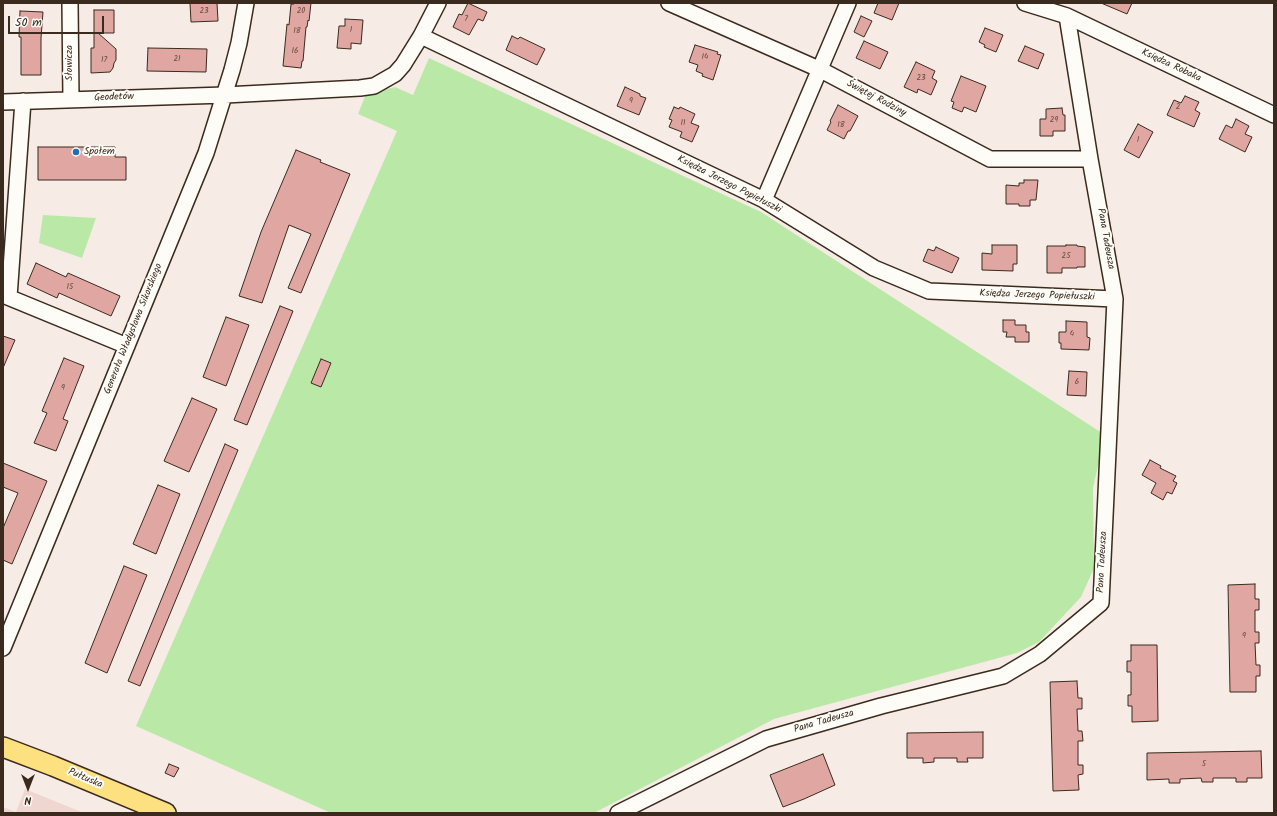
<!DOCTYPE html>
<html>
<head>
<meta charset="utf-8">
<style>
	body { margin:0 }
	#map { position:relative; width:1277px; height:816px; overflow:hidden; background:#f7ebe6; font-family:Kalam,sans-serif }
	canvas { display:block }
	.frame { position:absolute; inset:0; border:4px solid #3b2a1e; pointer-events:none }
	.north { position:absolute; left:8px; top:768px; width:40px; height:40px; -webkit-text-stroke:3px #fdfcf7; paint-order:stroke; rotate:180deg; font-size:11px; font-weight:700; line-height:16px; text-align:center; color:#3b2a1e }
	.north::after { content:''; display:block; margin:auto; width:14px; height:18px; background:#3b2a1e; clip-path:polygon(50% 0,100% 100%,50% 72%,0 100%) }
	.scale { position:absolute; left:8px; top:16px; width:96px; height:18px; box-sizing:border-box; border:2px solid #3b2a1e; border-top:0; padding-left:5px; font-size:12px; line-height:14px; white-space:nowrap; color:#3b2a1e; -webkit-text-stroke:3px #fdfcf7; paint-order:stroke }
</style>
</head>
<body>
<div id="map">
<canvas width="1277" height="816"></canvas>
<div class="frame"></div>
<div class="north">N</div>
<div class="scale">50 m</div>
</div>
<script>
const ctx = document.querySelector('canvas').getContext('2d');
ctx.lineJoin = 'round';
function fillPath(path, color) { ctx.fillStyle = color; ctx.fill(path, 'evenodd'); }
const toPath = rows => new Path2D(rows.map(r => 'M' + r).join(''));
function strokePath(path, color, width, dash) { ctx.strokeStyle = color; ctx.lineWidth = width; ctx.lineCap = dash ? 'butt' : 'round'; ctx.setLineDash(dash || []); ctx.stroke(path); }
function write(font, color, halo, rows, align = 'center') {
  ctx.font = font + ' Kalam,sans-serif'; ctx.lineWidth = 4; ctx.setLineDash([]); ctx.textBaseline = 'middle'; ctx.strokeStyle = halo; ctx.fillStyle = color; for (const [text, x, y, turn = 0] of rows) {
    ctx.save(); ctx.translate(x, y); ctx.rotate((+turn || 0) * Math.PI / 180); ctx.textAlign = isNaN(turn) ? turn : align; if (halo) ctx.strokeText(text, 0, 0); ctx.fillText(text, 0, 0); ctx.restore();
  }
}
const built = toPath([
	[25,789,84,813,3,813,3,807,16,812]
]);
const green = toPath([
	[429,58,761,212,1105,435,1093,488,1094,568,1081,597,1039,642,1017,653,774,719,594,813,331,813,136,726,397,131,358,114,366,94,395,87,413,95],
	[43,215,96,218,82,258,39,243]
]);
const building = toPath([
	[190,3,217,3,218,21,191,22,190,3],
	[294,3,311,3,309,21,308,20,307,27,306,27,303,61,302,61,301,68,283,66,287,24,289,25,291,4,294,4,294,3],
	[468,3,487,12,483,21,478,19,469,35,453,27,459,14,462,15,468,3],
	[878,3,899,3,892,20,874,13,878,3],
	[1101,3,1132,3,1127,14,1101,3],
	[94,10,114,10,114,33,98,33,116,49,116,60,114,63,113,68,110,72,91,73,91,48,94,48,94,10],
	[20,11,43,12,41,38,41,75,21,75,21,37,19,37,20,11],
	[861,16,872,21,864,37,854,32,861,16],
	[345,19,363,20,361,44,351,43,351,49,337,48,339,26,345,26,345,19],
	[985,28,1003,35,996,52,984,47,985,45,979,42,985,28],
	[512,36,518,39,520,37,545,49,537,65,506,50,512,36],
	[864,41,888,52,880,69,856,58,864,41],
	[695,45,718,52,717,54,721,55,713,80,702,76,703,74,696,71,698,65,689,62,695,45],
	[1025,46,1044,54,1038,69,1018,61,1025,46],
	[148,48,207,49,206,72,147,71,148,48],
	[916,62,935,71,932,78,937,81,931,95,918,89,917,93,904,87,916,62],
	[961,76,986,86,976,112,964,107,962,112,952,108,954,102,951,101,961,76],
	[625,87,640,94,640,96,646,98,639,115,617,106,625,87],
	[1185,96,1199,102,1195,110,1200,113,1194,127,1167,115,1174,100,1181,103,1185,96],
	[838,105,858,116,850,131,848,131,844,139,827,130,831,122,830,121,838,105],
	[674,107,679,109,680,107,695,114,691,123,699,126,692,142,680,137,682,132,669,127,672,120,669,119,674,107],
	[1062,108,1063,115,1065,115,1065,131,1053,131,1053,136,1040,136,1040,119,1046,119,1046,109,1062,108],
	[1236,119,1249,126,1245,134,1252,137,1245,152,1219,139,1226,125,1232,128,1236,119],
	[1138,124,1153,132,1139,158,1124,150,1138,124],
	[38,147,115,147,115,157,126,157,126,180,38,180,38,147],
	[296,150,321,160,320,162,350,174,301,293,288,288,311,234,289,225,262,303,239,296,261,232,296,150],
	[1024,180,1038,180,1036,200,1030,200,1030,206,1019,206,1019,204,1006,204,1006,185,1019,186,1019,183,1024,183,1024,180],
	[992,245,1017,245,1017,264,1013,264,1013,271,982,270,982,253,992,254,992,245],
	[1066,245,1077,245,1077,246,1085,247,1085,267,1077,267,1077,268,1062,268,1062,273,1047,273,1047,246,1066,246,1066,245],
	[936,247,959,258,952,273,923,261,928,249,934,251,936,247],
	[36,263,66,277,68,273,120,296,111,316,59,293,57,298,27,284,36,263],
	[280,306,293,311,247,425,234,420,280,306],
	[226,317,249,325,226,386,203,377,226,317],
	[1003,320,1015,320,1015,325,1026,325,1026,332,1029,332,1029,342,1015,342,1015,337,1006,337,1007,332,1003,332,1003,320],
	[1066,321,1087,322,1087,337,1090,338,1089,350,1061,349,1061,343,1059,343,1059,332,1066,332,1066,321],
	[3,336,15,340,3,368,3,336],
	[64,358,84,366,63,419,68,421,56,451,34,443,47,413,42,411,64,358],
	[321,359,331,363,321,387,311,383,321,359],
	[1069,371,1087,372,1086,396,1067,395,1069,371],
	[192,398,217,409,189,472,164,461,192,398],
	[225,444,238,450,140,686,128,681,225,444],
	[1150,460,1161,466,1160,468,1176,476,1173,481,1177,483,1172,494,1167,492,1163,500,1151,493,1156,483,1142,475,1150,460],
	[3,463,47,481,12,564,3,560,3,528,18,493,3,487,3,463],
	[158,485,180,494,156,554,133,544,158,485],
	[124,566,147,575,107,673,85,663,124,566],
	[1255,584,1255,599,1259,599,1259,610,1255,610,1255,632,1259,632,1259,643,1255,643,1256,665,1260,665,1260,676,1256,676,1256,692,1230,692,1228,585,1255,584],
	[1131,645,1157,645,1158,721,1132,722,1132,706,1128,706,1128,695,1131,695,1131,672,1127,672,1127,661,1131,661,1131,645],
	[1077,681,1078,698,1082,698,1082,709,1077,709,1078,731,1082,731,1083,741,1078,741,1078,765,1083,765,1083,774,1078,775,1079,790,1053,791,1050,682,1077,681],
	[983,732,983,758,967,758,968,762,957,762,957,758,934,758,934,762,923,763,923,758,907,758,907,733,983,732],
	[1261,751,1262,778,1247,778,1247,782,1236,782,1236,778,1213,778,1213,782,1202,782,1201,778,1180,779,1180,783,1169,783,1169,779,1147,780,1147,753,1261,751],
	[823,754,835,785,804,799,783,807,770,775,823,754],
	[169,764,179,768,174,777,165,773,169,764]
]);
const minor = toPath([
	[70,3,71,100],
	[669,3,821,70,990,159,1090,159],
	[1025,3,1067,16,1274,115],
	[421,36,764,200,874,268,929,291,1115,299],
	[3,102,225,95,360,88,374,86,395,74,403,65,421,36,438,3],
	[764,200,848,3],
	[3,295,127,346],
	[9,297,23,101],
	[3,648,206,153,232,70,239,43,246,3],
	[618,813,766,739,881,706,1003,676,1040,654,1101,603,1115,299,1090,159,1067,16]
]);
const major = toPath([
	[3,747,53,766,166,813]
]);
const markers = [
	[76,152,4,"#1f6fb2"]
];
const numberNames = [
	["23",204,12],
	["20",301,12],
	["7",466,20],
	["1",351,31],
	["18",297,32],
	["16",295,52],
	["14",705,58],
	["21",177,60],
	["17",104,61],
	["23",921,79],
	["9",631,102],
	["2",1178,108],
	["29",1054,121],
	["11",683,124],
	["18",841,126],
	["1",1138,141],
	["25",1066,257],
	["15",70,288],
	["4",1072,335],
	["6",1077,383],
	["9",63,389],
	["9",1244,637],
	["5",1204,765]
];
const streetNames = [
	["Słowicza",70,63,-90],
	["Księdza Robaka",1171,66,25],
	["Geodetów",114,98,-2],
	["Świętej Rodziny",876,99,28],
	["Księdza Jerzego Popiełuszki",729,185,27],
	["Pana Tadeusza",1105,239,80],
	["Księdza Jerzego Popiełuszki",1037,296,2],
	["Generała Władysława Sikorskiego",134,329,-68],
	["Pana Tadeusza",1103,562,-87],
	["Pana Tadeusza",824,722,-16],
	["Pułtuska",85,779,23]
];
const poiNames = [
	["Społem",84,152]
];
fillPath(built, '#f0d6d1');
fillPath(green, '#bae9a7');
fillPath(building, '#e0a6a1');
strokePath(building, '#3b2a1e', 1);
strokePath(minor, '#3b2a1e', 18);
strokePath(major, '#3b2a1e', 22);
strokePath(minor, '#fdfcf7', 15);
strokePath(major, '#fde080', 19);
for (const [x, y, r, color] of markers) { const dot = new Path2D(); dot.arc(x, y, r, 0, 2 * Math.PI); ctx.fillStyle = color; ctx.fill(dot); strokePath(dot, '#fdfcf7', 1.5); }
write('8px', '#64493f', null, numberNames);
write('10px', '#3b2a1e', '#fdfcf7', streetNames);
write('10px', '#3b2a1e', '#fdfcf7', poiNames, 'left');
</script>
</body>
</html>
